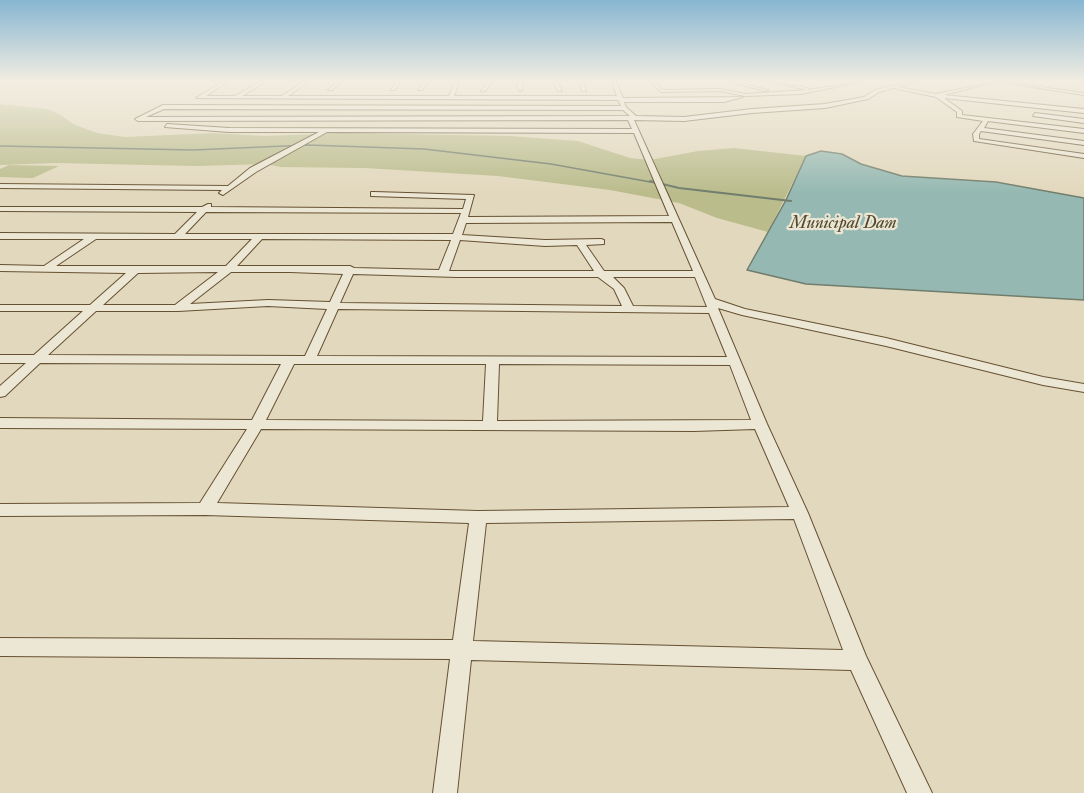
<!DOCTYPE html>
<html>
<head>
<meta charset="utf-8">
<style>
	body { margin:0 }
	canvas { display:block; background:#e2d8bd }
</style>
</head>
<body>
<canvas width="1084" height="793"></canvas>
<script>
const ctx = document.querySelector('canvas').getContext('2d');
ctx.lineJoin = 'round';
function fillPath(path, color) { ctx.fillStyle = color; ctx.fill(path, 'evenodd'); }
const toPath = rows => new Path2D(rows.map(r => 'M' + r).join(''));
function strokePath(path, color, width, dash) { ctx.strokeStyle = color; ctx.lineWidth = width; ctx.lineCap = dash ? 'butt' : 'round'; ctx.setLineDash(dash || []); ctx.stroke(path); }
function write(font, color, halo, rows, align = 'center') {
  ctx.font = font + ' "IM FELL Double Pica",serif'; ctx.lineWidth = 4.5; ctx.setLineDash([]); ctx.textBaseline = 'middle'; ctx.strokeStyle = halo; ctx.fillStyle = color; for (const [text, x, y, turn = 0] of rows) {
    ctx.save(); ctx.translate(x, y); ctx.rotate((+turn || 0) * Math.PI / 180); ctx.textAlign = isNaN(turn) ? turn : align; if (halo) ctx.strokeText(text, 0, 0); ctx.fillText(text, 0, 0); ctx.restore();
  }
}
const green = toPath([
	[0,104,47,109,61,115,73,124,97,133,125,137,213,133,265,136,341,133,510,136,578,141,630,158,650,160,698,151,734,148,806,156,768,232,717,218,679,203,610,190,498,176,365,168,281,167,265,164,197,166,55,163,0,165],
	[9,165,59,166,33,178,0,177,0,169]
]);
const water = toPath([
	[821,151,842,154,861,164,902,176,996,182,1084,198,1084,300,806,284,747,270,786,200,806,156,821,151]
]);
const streamFar1 = toPath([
	[0,146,193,150,308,145,424,149,551,164,656,183]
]);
const stream = toPath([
	[650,181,679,188,791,201]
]);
const minor = toPath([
	[222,82,227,82,206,96,235,96,260,82,265,82,242,96,282,96,303,82,308,82,288,96,449,96,455,82,459,82,454,96,617,96,612,82,616,82,623,98,743,97,724,102,624,102,626,107,636,116,684,117,752,109,825,104,864,97,875,90,908,82,914,82,898,87,936,94,994,82,944,95,1084,109,1084,113,944,98,962,111,962,115,1084,129,1084,133,988,121,984,128,1084,141,1084,145,981,131,979,134,979,139,1084,154,1084,158,974,141,973,134,983,121,957,117,957,112,936,97,893,88,879,92,868,99,825,108,752,113,684,121,634,120,715,299,745,309,886,338,1043,377,1084,384,1084,392,1043,385,886,346,742,315,718,308,767,424,808,513,866,656,932,793,907,793,851,670,471,660,457,793,433,793,450,659,0,656,0,638,453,640,469,523,205,515,0,516,0,504,200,503,247,429,0,428,0,418,252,420,281,364,40,363,5,396,0,397,0,386,26,363,0,363,0,355,34,355,83,311,0,311,0,305,90,305,126,273,0,271,0,265,44,266,84,239,0,239,0,233,175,234,197,212,0,211,0,207,202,207,208,204,211,204,211,207,463,209,466,199,371,196,371,192,374,192,474,195,468,217,669,216,634,133,327,132,256,172,223,195,219,193,222,190,0,188,0,184,228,186,250,168,319,132,229,132,165,127,167,124,229,128,632,129,628,120,138,121,135,119,163,105,621,106,618,100,196,98,222,82],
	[164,109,623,110,630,116,146,117,164,109],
	[206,212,461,213,453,234,185,234,206,212],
	[672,222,693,271,604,271,586,245,604,244,604,240,601,239,545,240,462,235,466,223,672,222],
	[96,239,252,239,226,266,56,266,96,239],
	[262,239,451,240,439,270,354,268,350,266,237,266,262,239],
	[460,240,545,246,577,245,594,271,449,271,460,240],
	[218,272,175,305,103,305,138,273,218,272],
	[231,272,290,272,343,274,330,302,268,300,190,304,231,272],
	[353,274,457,277,598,277,614,289,622,306,340,303,353,274],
	[613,277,695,277,707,307,633,306,624,288,613,277],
	[268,306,327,309,305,356,48,355,96,311,178,311,268,306],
	[338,309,709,313,727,357,317,356,338,309],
	[294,364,486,364,483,421,266,420,294,364],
	[499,364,730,365,751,420,497,421,499,364],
	[261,429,694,431,755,429,789,507,478,511,217,503,261,429],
	[794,519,843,650,473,641,486,523,794,519],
	[337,82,341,82,332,90,328,90,337,82],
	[396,82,400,82,395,90,391,90,396,82],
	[424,82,428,82,422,90,418,90,424,82],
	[488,82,492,82,485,91,481,91,488,82],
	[519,82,523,82,522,90,520,91,517,86,519,82],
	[553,82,557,82,562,91,558,91,553,82],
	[579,82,583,82,586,91,582,91,579,82],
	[651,82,655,82,662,90,720,89,745,94,807,90,772,82,807,88,809,89,808,90,860,82,801,94,745,96,720,91,661,92,651,82],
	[729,82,736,82,768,90,766,91,729,82],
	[1005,82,1084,93,1084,95,1007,83,1005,82],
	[1035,113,1084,119,1084,123,1033,116,1035,113]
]);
const farWaternames = [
	["Municipal Dam",843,224]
];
fillPath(green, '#babc8c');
fillPath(water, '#95b9b2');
strokePath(water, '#717d6c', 1.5);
strokePath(streamFar1, '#717d6c', 1.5);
strokePath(stream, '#717d6c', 2);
strokePath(minor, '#665132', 2);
fillPath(minor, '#ece6d4');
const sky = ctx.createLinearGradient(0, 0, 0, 193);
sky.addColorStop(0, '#87b6d2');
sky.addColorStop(0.42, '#f2ede1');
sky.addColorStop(1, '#f2ede100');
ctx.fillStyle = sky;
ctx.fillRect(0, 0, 1084, 193);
write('italic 18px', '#52492f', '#ece6d4', farWaternames);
</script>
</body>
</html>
